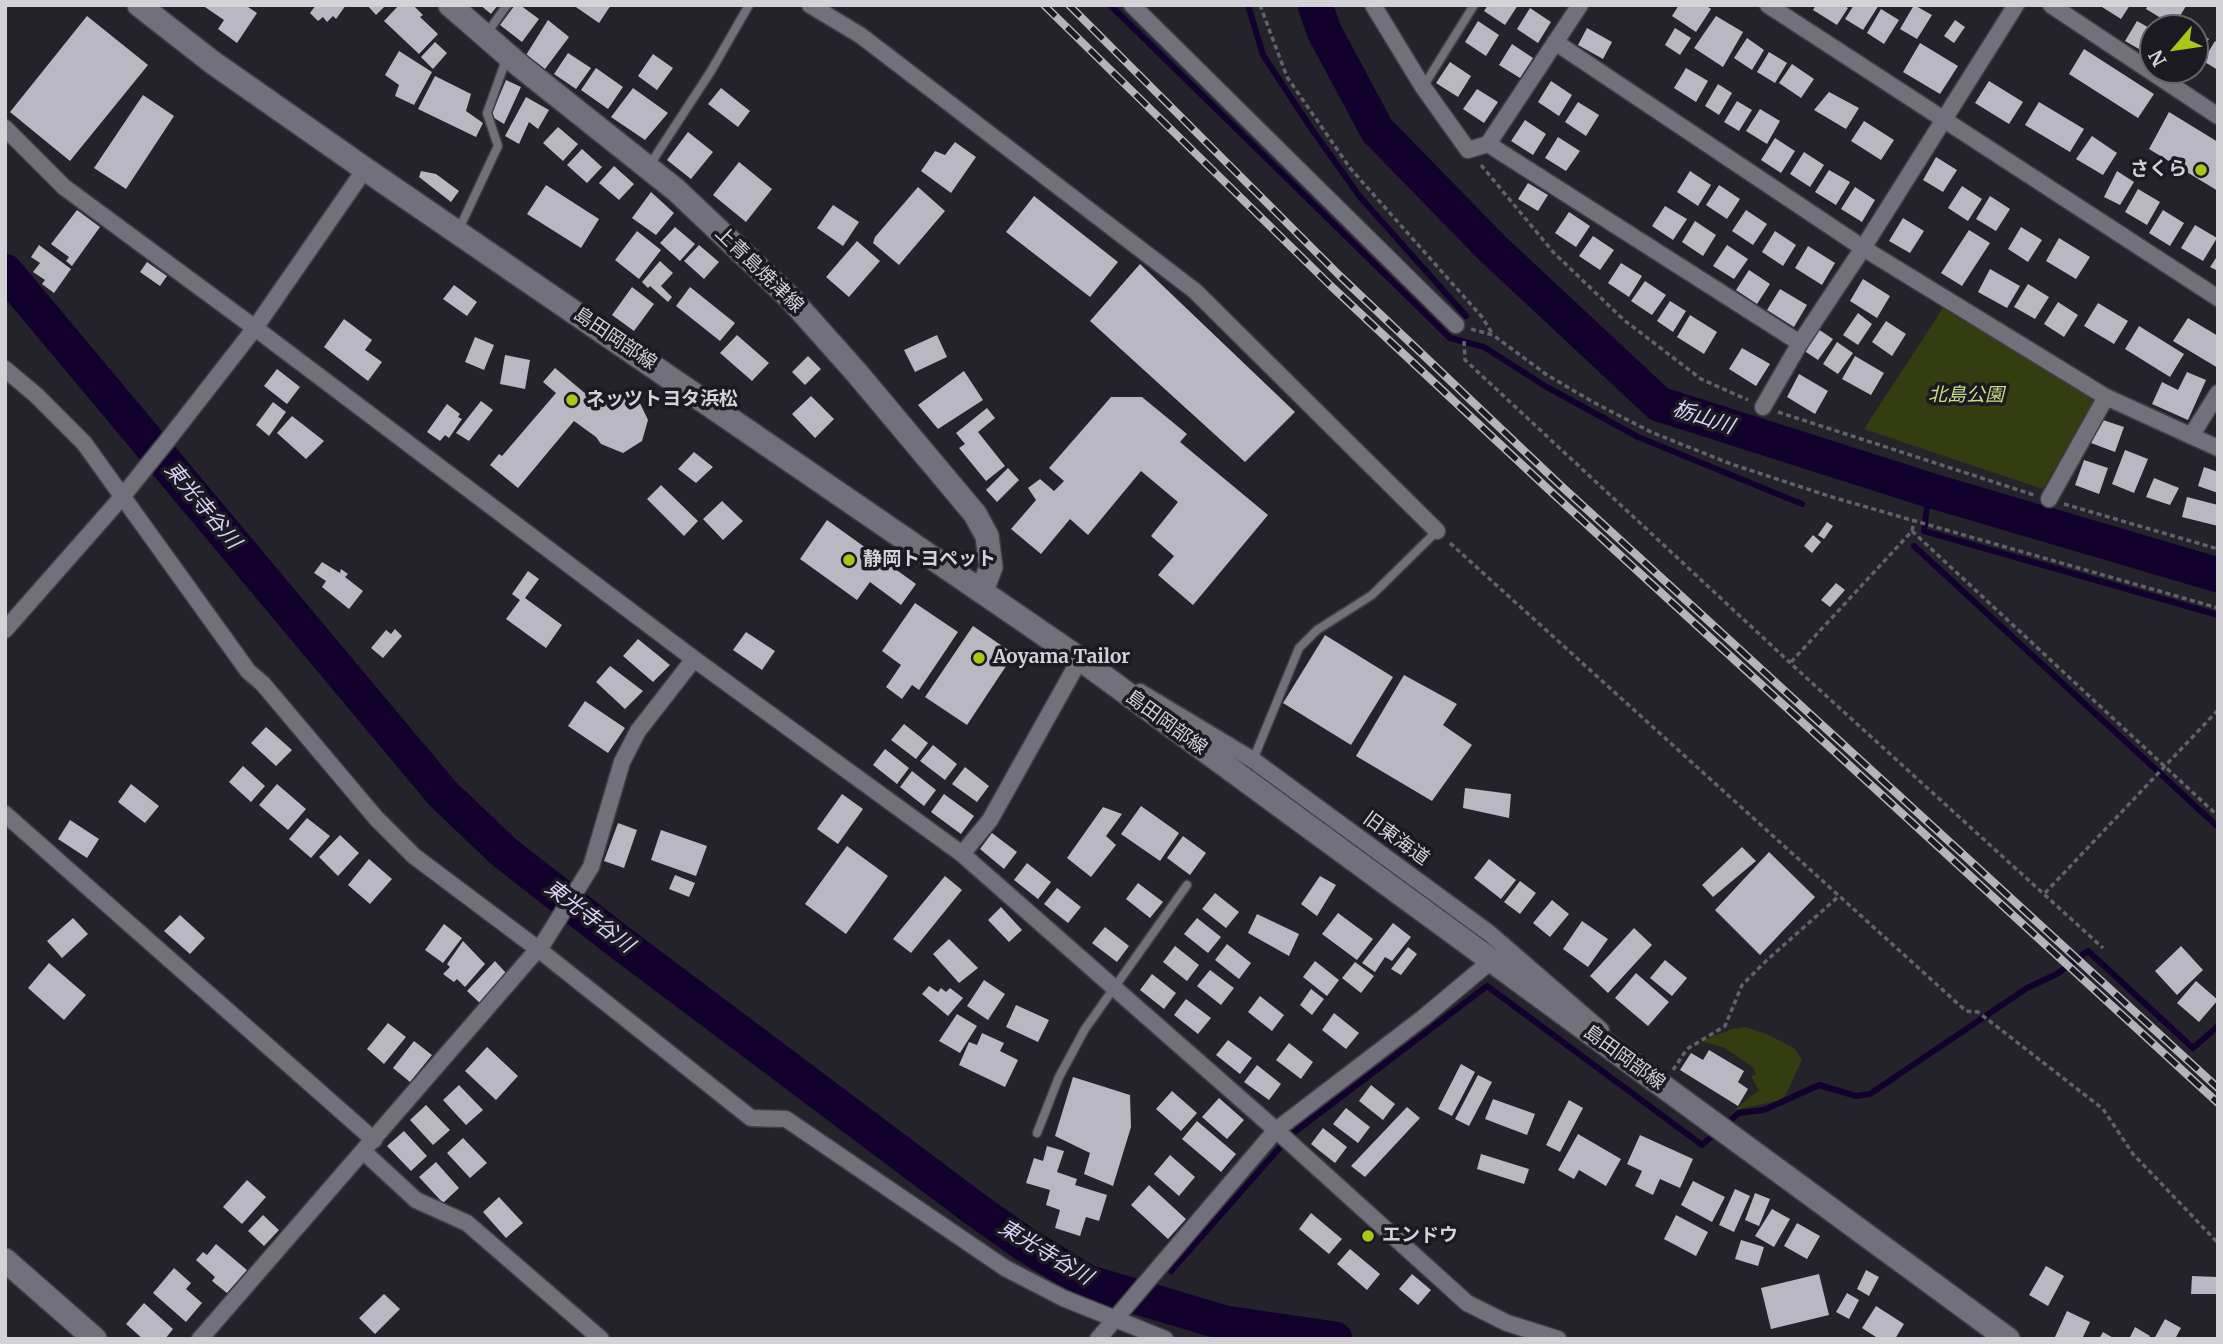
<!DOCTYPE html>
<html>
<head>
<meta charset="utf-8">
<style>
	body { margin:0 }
	#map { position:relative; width:2223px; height:1344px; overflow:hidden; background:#24232a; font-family:Merriweather,serif }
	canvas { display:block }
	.frame { position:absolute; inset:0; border:7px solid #d3d2d7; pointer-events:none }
	.north { position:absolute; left:2139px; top:14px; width:70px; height:70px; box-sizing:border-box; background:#1b1921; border:2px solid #65636a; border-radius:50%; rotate:241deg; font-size:19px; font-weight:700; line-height:28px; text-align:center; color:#d3d2d7 }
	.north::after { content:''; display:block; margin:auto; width:24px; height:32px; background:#abc616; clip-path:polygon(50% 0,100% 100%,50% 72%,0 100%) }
</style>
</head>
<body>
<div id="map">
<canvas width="2223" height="1344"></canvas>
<div class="frame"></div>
<div class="north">N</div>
</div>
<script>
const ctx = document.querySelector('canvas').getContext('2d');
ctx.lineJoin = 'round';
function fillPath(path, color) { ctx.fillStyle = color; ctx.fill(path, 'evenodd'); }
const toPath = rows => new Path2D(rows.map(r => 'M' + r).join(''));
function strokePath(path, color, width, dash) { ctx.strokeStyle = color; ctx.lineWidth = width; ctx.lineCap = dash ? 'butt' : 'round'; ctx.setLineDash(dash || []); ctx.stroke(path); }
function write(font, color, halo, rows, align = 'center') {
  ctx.font = font + ' Merriweather,"Noto Sans JP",serif'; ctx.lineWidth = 7; ctx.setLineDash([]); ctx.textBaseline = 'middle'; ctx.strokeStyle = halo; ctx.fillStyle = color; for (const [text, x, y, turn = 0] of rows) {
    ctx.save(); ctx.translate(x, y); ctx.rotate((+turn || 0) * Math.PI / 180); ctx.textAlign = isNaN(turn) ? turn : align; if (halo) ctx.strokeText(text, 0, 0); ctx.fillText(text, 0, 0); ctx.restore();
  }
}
const green = toPath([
	[1943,308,2095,399,2043,489,1864,429],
	[1745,1027,1769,1035,1795,1049,1802,1060,1783,1100,1734,1110,1759,1090,1751,1077,1756,1074,1754,1068,1725,1048,1701,1041,1732,1029]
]);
const stream = toPath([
	[1110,5,1450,338,1484,347,1545,386,1638,437,1802,504],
	[1248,5,1263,55,1311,128,1360,197,1466,316],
	[1929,490,1924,531,2218,615],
	[1914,546,2218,827],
	[1171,1271,1292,1134,1487,986,1702,1145,1739,1113,1764,1110,1819,1085,1856,1096,1870,1094,2027,988,2057,974,2088,951,2193,1048,2218,1026]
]);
const river = toPath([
	[1315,5,1324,31,1377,130,1492,248,1659,404,1929,490,2218,575],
	[5,271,443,794,504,852,618,941,975,1209,1023,1243,1087,1282,1225,1323,1335,1339]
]);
const building = toPath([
	[202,5,245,5,257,13,237,43,218,29,224,20],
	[316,5,346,5,336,19,333,16,327,22,323,17,318,21,310,13],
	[367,5,386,5,376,15],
	[399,5,413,5,423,15,420,17,438,34,419,54,384,21],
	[480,5,498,5,491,14],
	[515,5,520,5,539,19,522,42,500,25],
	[573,5,611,5,599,23],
	[1488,5,1518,5,1505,25,1484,11],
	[1679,5,1705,5,1711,9,1696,32,1672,16],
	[1816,5,1843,5,1848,8,1837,25,1813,10],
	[1854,5,1879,5,1863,30,1845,19],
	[1914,5,1932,15,1917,39,1900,29],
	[2103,5,2130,5,2121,19,2102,7],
	[2148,5,2184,5,2186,6,2174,26,2146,9],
	[1530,8,1551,22,1538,43,1517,29],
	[1881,9,1899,20,1884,44,1867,33],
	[87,16,148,65,70,161,10,112],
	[1716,16,1743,32,1723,67,1694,48],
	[548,20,569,37,545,69,526,55],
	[1955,20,1965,27,1954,43,1944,36],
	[1478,21,1499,35,1486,56,1465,42],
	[2137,21,2153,30,2153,57,2125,41],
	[1587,28,1612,42,1603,59,1578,45],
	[1675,28,1691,38,1680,55,1665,45],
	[2195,30,2209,39,2197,57,2195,56],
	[1747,38,1764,50,1752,70,1734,58],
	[2215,41,2218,43,2218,70,2203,61],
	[435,42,447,53,433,69,421,57],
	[1920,43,1958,66,1940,94,1903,72],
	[1512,44,1533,58,1520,78,1499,65],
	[2084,49,2154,94,2138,118,2069,74],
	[399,51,432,72,414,105,395,96,399,85,385,75],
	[1769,52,1787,63,1775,83,1757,72],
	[568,53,591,68,576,89,554,74],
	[653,54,673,68,657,90,638,76],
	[1450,62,1471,76,1458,97,1436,83],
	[1792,64,1814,79,1801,98,1779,83],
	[596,68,623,87,608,109,581,90],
	[1686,68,1708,81,1696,102,1674,88],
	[435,76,471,94,466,111,483,123,476,137,418,109],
	[506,80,521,87,504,124,491,116],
	[1551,81,1572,95,1559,116,1538,102],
	[1989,81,2023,102,2009,124,1975,103],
	[1718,84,1732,93,1719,115,1705,106],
	[633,88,668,113,645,140,611,117],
	[721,88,750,111,738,127,708,104],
	[1477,89,1498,102,1484,123,1463,109],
	[1829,92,1859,108,1846,129,1814,110],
	[143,95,174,116,126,189,94,168],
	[526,97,549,110,538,129,529,122,519,144,505,136],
	[1737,101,1752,110,1739,131,1724,122],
	[1578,102,1599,115,1586,136,1565,122],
	[2039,102,2084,129,2070,152,2025,125],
	[1760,109,1780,121,1767,144,1746,131],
	[2169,112,2218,142,2218,191,2149,149],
	[1525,120,1546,134,1533,155,1511,141],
	[1864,121,1894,140,1881,160,1851,141],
	[558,127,578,144,563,161,543,143],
	[688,132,713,152,691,179,667,160],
	[2092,136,2117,153,2103,175,2076,159],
	[1558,137,1580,151,1566,171,1545,158],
	[1775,138,1795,151,1781,173,1761,160],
	[955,142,976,157,951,193,921,171,935,151,945,155],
	[582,149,602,167,587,183,567,165],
	[1804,152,1824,165,1810,187,1790,174],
	[1936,157,1957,170,1943,192,1923,180],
	[739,162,772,189,746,222,713,195],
	[614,166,634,184,619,200,599,183],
	[1829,170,1850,182,1836,205,1815,192],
	[421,171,436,174,459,191,451,202,419,177],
	[1690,171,1711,185,1698,206,1677,192],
	[2117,171,2134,182,2120,205,2104,197],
	[1528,183,1548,195,1538,211,1518,199],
	[546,185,599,219,581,248,527,214],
	[1719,185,1740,199,1727,219,1706,205],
	[1962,186,1982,199,1968,221,1948,208],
	[918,187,945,211,899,265,873,243,875,237],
	[1855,187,1875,200,1862,222,1841,209],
	[2138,189,2160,202,2147,225,2125,212],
	[651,192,674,213,656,235,632,218],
	[1034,196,1118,262,1090,297,1006,232],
	[1990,196,2010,209,1996,231,1976,219],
	[833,205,859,222,843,246,817,228],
	[1665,206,1687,219,1673,240,1652,226],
	[77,210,100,227,72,266,66,261,69,257,51,244],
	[1746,210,1767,224,1753,245,1732,231],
	[2163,210,2184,223,2170,246,2149,233],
	[1569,212,1590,226,1576,247,1555,233],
	[1903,218,1924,231,1910,253,1889,241],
	[1695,221,1716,235,1703,256,1682,242],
	[2195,225,2217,238,2203,261,2181,248],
	[675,227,695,244,680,261,660,243],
	[2021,227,2042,240,2028,262,2008,249],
	[1969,230,1990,243,1962,286,1941,273],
	[637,231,661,250,639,279,615,260],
	[1775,231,1796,245,1783,266,1762,252],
	[1593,236,1614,250,1600,270,1579,256],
	[2059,238,2090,257,2076,279,2046,261],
	[857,241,880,261,849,297,826,277],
	[39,245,71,269,54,293,42,284,45,280,33,272,40,263,31,257],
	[699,245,719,262,704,279,684,261],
	[1727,245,1748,259,1734,279,1713,266],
	[1808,246,1835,263,1822,285,1795,268],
	[2218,255,2218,271,2210,267],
	[660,261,673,273,661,286,672,297,668,302,650,286,648,288,642,282],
	[147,262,167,276,160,286,140,272],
	[1621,263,1642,276,1629,297,1608,283],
	[1140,264,1295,412,1245,462,1090,321],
	[1990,269,2020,286,2007,308,1978,292],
	[1749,270,1770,284,1757,304,1736,290],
	[1863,279,1890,296,1877,318,1850,301],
	[1645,281,1666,295,1652,315,1631,301],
	[2028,284,2049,297,2035,319,2014,307],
	[454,285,477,302,467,316,443,299],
	[632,287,654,304,634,331,612,315],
	[690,287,735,323,720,341,676,306],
	[1780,289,1807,305,1794,327,1767,310],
	[1670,301,1686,311,1673,332,1657,321],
	[2058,302,2078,315,2064,337,2044,324],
	[2098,303,2128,321,2114,344,2084,326],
	[1858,313,1872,324,1858,345,1843,335],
	[1690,315,1717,332,1704,354,1677,337],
	[2188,318,2218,336,2218,368,2173,341],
	[344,319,372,340,365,350,382,362,368,381,324,347],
	[1886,321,1906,334,1892,356,1872,342],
	[2139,326,2184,354,2170,377,2125,349],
	[1818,329,1833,339,1818,360,1803,350],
	[737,335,769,363,752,381,720,353],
	[937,335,947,357,915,372,904,350],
	[475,337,494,345,484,370,465,362],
	[1837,342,1853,353,1838,374,1823,364],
	[1742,348,1770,364,1756,386,1729,369],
	[505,355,530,360,525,389,500,384],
	[808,356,821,369,805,385,792,372],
	[1855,356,1884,373,1871,395,1842,379],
	[555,368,599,405,618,394,637,397,648,420,642,441,623,453,601,444,596,437,574,421,518,488,490,465,499,454,502,456,556,393,543,382],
	[277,369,300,387,287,404,264,386],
	[964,371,983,400,938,429,918,405],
	[2187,372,2206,380,2188,420,2152,404,2162,382,2178,390],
	[1799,374,1828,391,1815,414,1787,397],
	[811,396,834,419,815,438,792,414],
	[1111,397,1142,397,1187,434,1180,442,1268,515,1193,605,1158,575,1174,556,1151,536,1178,502,1141,471,1088,535,1070,519,1041,554,1011,529,1036,500,1028,488,1040,479,1054,491,1064,481,1049,468],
	[481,401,493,410,469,441,456,433],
	[273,402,286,412,269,436,256,425],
	[447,404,460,414,458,417,462,419,449,438,445,435,440,441,427,432],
	[987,408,995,418,978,432,1005,466,986,481,959,448,965,444,956,433],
	[292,416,324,441,306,459,277,433],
	[2100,419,2124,427,2115,452,2091,443],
	[2125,450,2148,459,2134,493,2112,484],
	[694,452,713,467,696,483,678,469],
	[2084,460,2108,468,2099,494,2075,485],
	[2204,467,2218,472,2218,493,2198,486],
	[1008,468,1019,480,997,502,986,490],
	[2154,478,2179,488,2170,505,2146,497],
	[661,485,698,521,684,536,647,499],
	[2187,497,2218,505,2218,526,2182,517],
	[722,501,743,521,723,540,703,519],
	[827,520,916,584,901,605,870,582,857,600,800,559],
	[1827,522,1833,526,1824,539,1818,535],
	[1813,535,1821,542,1812,553,1804,546],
	[322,562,340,573,341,569,348,574,345,577,363,591,349,609,322,587,326,581,314,573],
	[528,571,539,579,525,598,562,625,546,648,506,619,520,600,512,594],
	[1836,583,1845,590,1830,607,1821,600],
	[915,603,958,632,919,690,912,685,902,699,886,687,901,665,882,651],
	[973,626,1014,654,967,725,925,697],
	[395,629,402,636,383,658,371,648,386,630,391,634],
	[746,632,775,651,762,670,733,650],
	[1325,635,1393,677,1351,745,1283,703],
	[638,639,670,665,653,682,623,656],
	[610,666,643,691,625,709,596,682],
	[1404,675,1457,704,1443,725,1472,745,1432,801,1356,756],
	[585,701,625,728,608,753,568,726],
	[904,724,928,743,916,759,891,740],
	[266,727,292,750,276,766,251,743],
	[933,745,957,764,945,780,920,761],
	[885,749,909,768,897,784,873,765],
	[243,766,265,786,251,802,229,782],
	[965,767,989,786,977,802,952,784],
	[912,771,936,790,924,806,900,787],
	[131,784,159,806,145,823,118,802],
	[277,784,306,809,288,830,259,805],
	[1465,788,1511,794,1509,818,1463,808],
	[842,794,863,809,838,844,817,829],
	[944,794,974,816,961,834,931,812],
	[1141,806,1179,833,1160,861,1121,834],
	[1103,807,1122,814,1106,836,1116,845,1091,877,1067,858],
	[307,818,330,836,311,858,289,839],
	[70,820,99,839,87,858,58,839],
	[618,823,637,830,624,868,604,861],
	[661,830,707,846,696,876,651,860],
	[992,833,1017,852,1004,869,980,849],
	[340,835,359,853,338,876,319,857],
	[1183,836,1206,853,1190,875,1167,858],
	[847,846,888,876,846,934,805,904],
	[1742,847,1756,861,1713,897,1702,885],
	[1769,852,1815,897,1760,955,1715,910],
	[369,859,392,879,370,904,348,885],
	[1489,859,1516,880,1501,899,1474,878],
	[1027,863,1051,882,1038,899,1014,880],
	[675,875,695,883,689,897,669,889],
	[945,876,962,890,911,953,893,939],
	[1320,876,1336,885,1317,916,1301,904],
	[1520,881,1536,893,1520,914,1504,902],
	[1138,883,1163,902,1150,918,1126,899],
	[1057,888,1081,907,1068,923,1044,904],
	[1215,893,1239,912,1226,928,1202,909],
	[1552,900,1569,914,1550,937,1533,923],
	[1001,907,1022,930,1009,942,988,920],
	[1338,913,1373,939,1357,960,1322,934],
	[1257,914,1299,934,1289,956,1248,933],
	[180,915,205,938,190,954,164,931],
	[73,918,88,934,62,958,47,941],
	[1197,918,1221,937,1208,953,1184,934],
	[1582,921,1608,939,1588,967,1563,949],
	[1393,923,1411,937,1392,961,1385,957,1375,972,1362,963],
	[444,924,462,938,443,963,425,950],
	[1105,927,1129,946,1117,962,1092,943],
	[1634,928,1652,945,1608,993,1590,976],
	[949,939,978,968,959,983,933,954],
	[463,941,485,964,465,987,457,979,454,982,443,974,450,967,447,964],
	[1227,944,1251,963,1239,979,1215,960],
	[1175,946,1199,965,1187,981,1163,962],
	[2181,946,2203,970,2177,995,2155,971],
	[1408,947,1417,954,1401,975,1391,969],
	[1665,960,1687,978,1672,996,1650,978],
	[495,961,506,973,481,1004,467,991],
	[1315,961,1339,980,1327,996,1303,977],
	[1355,962,1374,976,1361,993,1342,978],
	[49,963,86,995,64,1020,28,988],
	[1210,970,1234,988,1221,1005,1197,986],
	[1636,973,1669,1002,1648,1026,1615,998],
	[1152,974,1176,993,1164,1009,1140,990],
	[984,980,1005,994,988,1020,967,1006],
	[2196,981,2218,1000,2199,1022,2177,1003],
	[929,986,938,992,941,988,946,992,950,988,963,998,948,1016,922,994],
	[1311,989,1324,999,1312,1015,1300,1005],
	[1260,996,1284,1015,1272,1031,1248,1012],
	[1186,999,1211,1018,1198,1034,1174,1015],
	[1016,1005,1049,1020,1038,1042,1006,1027],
	[1334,1013,1359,1033,1346,1049,1322,1030],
	[957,1014,977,1026,960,1053,939,1041],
	[388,1023,406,1037,384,1064,367,1049],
	[982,1033,1004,1043,1000,1051,1018,1060,1005,1087,959,1065,969,1042,977,1045],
	[1228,1040,1252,1058,1240,1074,1216,1055],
	[414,1041,432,1055,410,1082,393,1068],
	[1289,1043,1313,1062,1301,1079,1276,1060],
	[487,1047,518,1076,496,1100,465,1071],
	[1709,1050,1744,1071,1738,1082,1748,1089,1738,1106,1680,1070,1691,1053,1703,1060],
	[1461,1064,1475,1072,1452,1116,1438,1109],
	[1257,1065,1281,1084,1269,1100,1244,1082],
	[1478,1075,1492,1082,1469,1126,1455,1119],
	[1073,1077,1130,1095,1131,1127,1113,1186,1084,1174,1090,1153,1055,1136],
	[459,1085,483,1110,466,1125,443,1100],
	[1371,1085,1395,1104,1383,1120,1359,1101],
	[1172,1091,1197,1113,1181,1131,1156,1109],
	[1219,1098,1244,1120,1227,1139,1202,1117],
	[1493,1099,1535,1114,1527,1135,1485,1119],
	[1569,1100,1583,1108,1560,1152,1546,1145],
	[426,1105,450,1130,433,1145,410,1120],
	[1407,1107,1420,1118,1365,1177,1351,1166],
	[1346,1108,1370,1127,1358,1143,1333,1124],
	[1197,1121,1236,1154,1221,1172,1182,1139],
	[1323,1128,1347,1147,1335,1163,1311,1144],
	[404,1131,427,1156,411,1171,387,1146],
	[1578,1134,1621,1159,1606,1186,1579,1170,1574,1179,1558,1170],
	[1640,1135,1693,1159,1680,1188,1660,1179,1653,1195,1635,1186,1642,1171,1627,1164],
	[463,1138,487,1163,470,1178,447,1153],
	[1047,1146,1064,1151,1057,1172,1077,1179,1075,1185,1107,1195,1099,1221,1086,1217,1080,1236,1055,1228,1060,1210,1046,1205,1050,1190,1026,1183,1034,1158,1043,1161],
	[1481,1154,1529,1169,1524,1184,1477,1169],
	[1170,1155,1195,1177,1179,1196,1154,1174],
	[436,1162,459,1188,443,1203,419,1177],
	[247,1180,266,1197,242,1224,223,1207],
	[1693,1181,1725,1197,1712,1222,1681,1205],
	[1149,1185,1186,1219,1168,1239,1131,1205],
	[1735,1189,1750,1196,1734,1232,1719,1225],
	[1755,1193,1770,1199,1759,1226,1745,1220],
	[499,1197,523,1223,506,1238,483,1212],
	[1772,1209,1790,1219,1774,1247,1755,1236],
	[1311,1213,1342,1239,1329,1254,1299,1229],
	[263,1215,279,1230,264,1246,248,1231],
	[1676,1215,1708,1232,1696,1256,1664,1239],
	[1797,1223,1820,1236,1807,1259,1784,1246],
	[1741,1240,1764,1247,1758,1266,1735,1259],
	[216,1244,247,1270,227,1293,212,1281,215,1277,196,1260,203,1252,207,1255],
	[1350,1249,1380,1274,1367,1290,1337,1264],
	[2046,1266,2064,1276,2048,1306,2029,1295],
	[174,1268,191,1283,186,1289,202,1303,186,1322,153,1293],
	[1866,1270,1879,1277,1869,1296,1857,1289],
	[1412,1274,1431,1290,1418,1305,1399,1289],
	[1819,1274,1829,1315,1771,1329,1761,1288],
	[2192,1276,2218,1277,2218,1294,2191,1294],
	[1847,1293,1859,1300,1849,1319,1836,1312],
	[384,1294,400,1309,375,1334,359,1318],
	[144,1303,173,1329,165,1339,143,1339,126,1324],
	[1876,1306,1904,1324,1895,1339,1879,1339,1862,1328],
	[2067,1311,2090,1322,2082,1339,2054,1339],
	[2165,1319,2181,1328,2175,1339,2154,1339],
	[2135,1327,2150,1336,2148,1339,2129,1339],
	[2103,1332,2115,1339,2099,1339]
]);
const path = toPath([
	[1260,5,1287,77,1350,168,1482,317,1492,333],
	[1481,165,1554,253,1624,320,1701,379,1748,400],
	[1471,329,1493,335,1547,375,1593,402,1651,432,1731,464,1835,498,2218,608],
	[1464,341,1465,360,1800,672,2103,948],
	[1778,412,2034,495],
	[2064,504,2218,549],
	[1912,531,2218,816],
	[1450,543,1966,1011,1978,1012,2103,1109,2133,1154,2218,1243],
	[1791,662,1912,531,1914,521],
	[2045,893,2218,710],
	[1673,1070,1687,1049,1725,1026,1742,985,1767,960,1839,896]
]);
const lane = toPath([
	[487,33,507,5],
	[1423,87,1474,5],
	[649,166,711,71,749,5],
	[459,229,498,146,487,113,507,57],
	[1253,760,1299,648,1317,630,1372,595,1437,531],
	[1037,1133,1059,1077,1085,1029,1187,885]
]);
const street = toPath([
	[810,5,860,35,1195,291,1437,531],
	[1132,5,1456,325],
	[1373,5,1423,87,1468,150,1488,144,1580,5],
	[1768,5,2218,298],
	[2051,5,2218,116],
	[1555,42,1863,248,2106,397,2218,448],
	[5,128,64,187,255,328,694,659,962,854,1276,1130,1467,1303,1507,1323,1558,1339],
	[1488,144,1800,343,1863,248,2016,5],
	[5,369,36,395,84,443,248,671,263,684,376,818,414,856,538,949,751,1118,786,1119,1005,1268,1063,1298,1165,1339],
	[1763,407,1800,343],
	[2191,436,2218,393],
	[2049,499,2106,397],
	[5,630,122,497,167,441,255,328,365,169],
	[1140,692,1253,760,1489,933,1601,1030],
	[5,814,374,1140],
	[962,854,990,820,1080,659,1087,663],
	[363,1151,416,1200,467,1223,601,1339],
	[200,1339,544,942,591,867,622,762,638,731,694,659],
	[1098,1339,1276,1130,1424,1017,1491,961]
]);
const secondary = toPath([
	[139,5,212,62,365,169,1080,659,2008,1339],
	[450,5,519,65,676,190,790,298,856,372,975,514,987,536,991,567,982,591],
	[5,1260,95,1339]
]);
const rail = toPath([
	[1044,5,1331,286,1548,489,2218,1103],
	[1069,5,1340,276,1558,483,2218,1088]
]);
const markers = [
	[2201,170,7,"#abc616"],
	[572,400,7,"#abc616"],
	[849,560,7,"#abc616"],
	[979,658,7,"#abc616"],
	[1368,1236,7,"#abc616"]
];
const poiNames = [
	["さくら",2187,170,"right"],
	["ネッツトヨタ浜松",586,400],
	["静岡トヨペット",863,560],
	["Aoyama Tailor",993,658],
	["エンドウ",1382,1236]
];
const streetNames = [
	["上青島焼津線",759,270,44],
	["島田岡部線",615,339,34],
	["島田岡部線",1166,723,36],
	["旧東海道",1396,839,36],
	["島田岡部線",1624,1058,36]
];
const parkNames = [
	["北島公園",1966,396]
];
const waterNames = [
	["栃山川",1703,418,18],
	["東光寺谷川",202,506,50],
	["東光寺谷川",589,917,37],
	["東光寺谷川",1045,1253,31]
];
fillPath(green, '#343d10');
strokePath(stream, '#12002d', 6);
strokePath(river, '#12002d', 35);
fillPath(building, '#b9b7c1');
strokePath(lane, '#413f46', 11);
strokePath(street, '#413f46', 19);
strokePath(secondary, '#413f46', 26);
strokePath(path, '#636268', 3.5, [5, 3.5]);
strokePath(lane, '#72707a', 8);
strokePath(street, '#72707a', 16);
strokePath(secondary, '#72707a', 23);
strokePath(rail, '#b5b4b9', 8);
strokePath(rail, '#1b1921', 5, [16]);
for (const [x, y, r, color] of markers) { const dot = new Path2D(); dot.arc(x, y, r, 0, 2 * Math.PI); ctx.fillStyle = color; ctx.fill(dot); strokePath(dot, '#1b1921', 2.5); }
write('bold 19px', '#d3d2d7', '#1b1921', poiNames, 'left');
write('19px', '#d3d2d7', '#1b1921', streetNames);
write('italic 19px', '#c8dd81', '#1b1921', parkNames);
write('italic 21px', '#dbd3f5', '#1b1921', waterNames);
</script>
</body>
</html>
